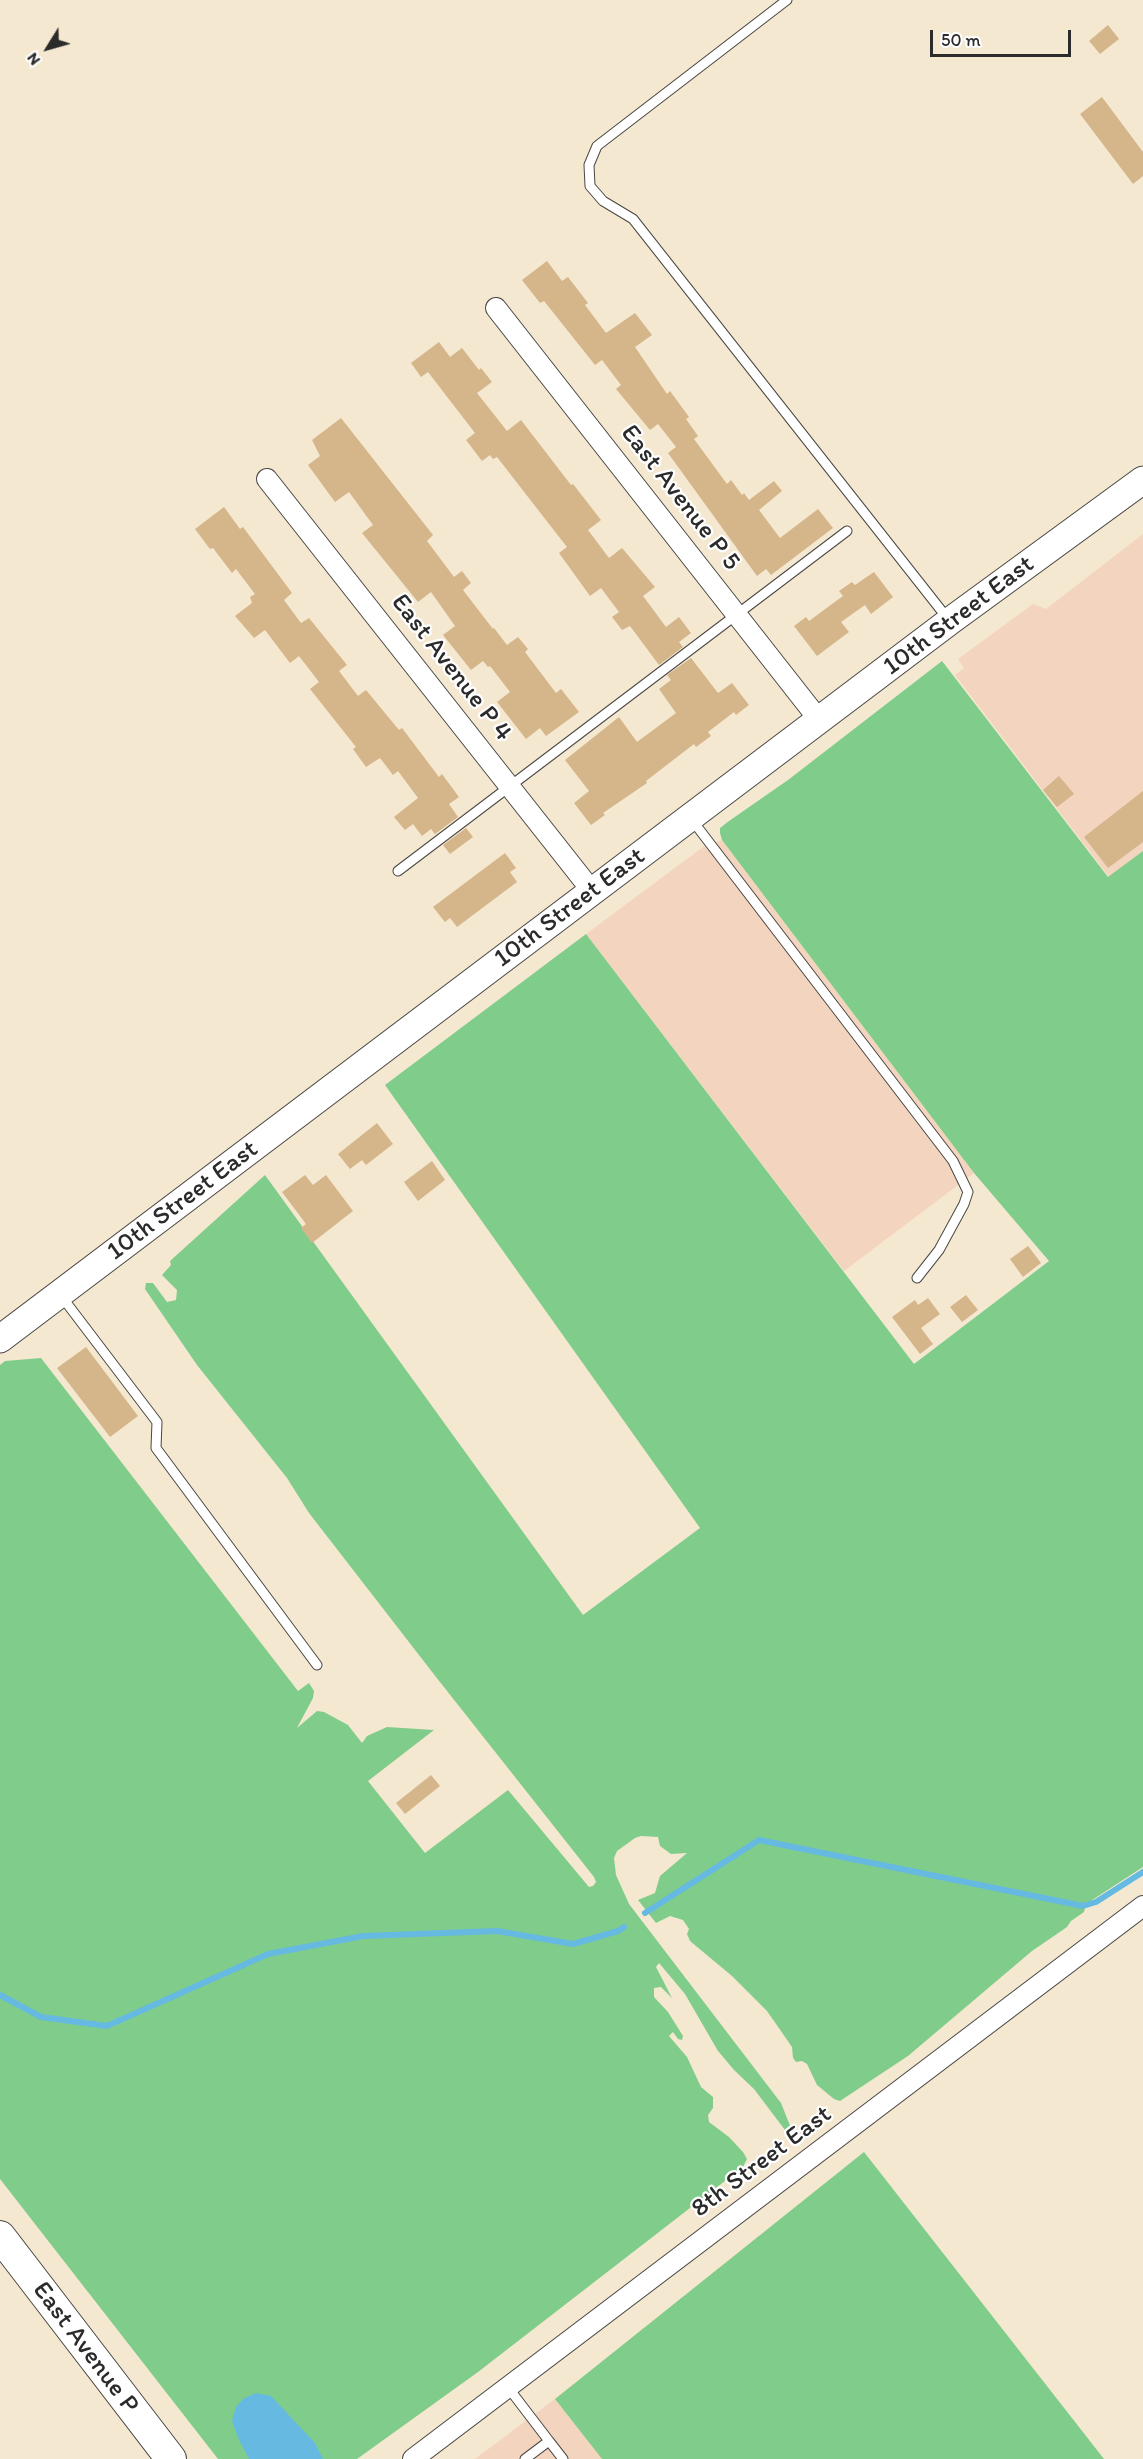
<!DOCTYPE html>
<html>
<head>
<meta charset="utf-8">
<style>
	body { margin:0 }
	#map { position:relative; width:1143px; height:2459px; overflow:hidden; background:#f5e8d1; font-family:Itim,sans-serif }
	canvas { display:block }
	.north { position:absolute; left:18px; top:18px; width:60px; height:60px; -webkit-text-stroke:4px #fff; paint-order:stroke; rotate:233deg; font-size:16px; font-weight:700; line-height:24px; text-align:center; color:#2b2b2b }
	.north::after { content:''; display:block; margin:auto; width:21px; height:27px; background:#2b2b2b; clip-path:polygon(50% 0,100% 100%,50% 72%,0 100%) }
	.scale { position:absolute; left:930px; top:30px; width:141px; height:27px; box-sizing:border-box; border:3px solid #2b2b2b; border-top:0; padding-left:8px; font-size:18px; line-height:21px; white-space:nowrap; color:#2b2b2b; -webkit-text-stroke:4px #fff; paint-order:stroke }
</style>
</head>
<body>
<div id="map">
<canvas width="1143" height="2459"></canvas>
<div class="north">N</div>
<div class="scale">50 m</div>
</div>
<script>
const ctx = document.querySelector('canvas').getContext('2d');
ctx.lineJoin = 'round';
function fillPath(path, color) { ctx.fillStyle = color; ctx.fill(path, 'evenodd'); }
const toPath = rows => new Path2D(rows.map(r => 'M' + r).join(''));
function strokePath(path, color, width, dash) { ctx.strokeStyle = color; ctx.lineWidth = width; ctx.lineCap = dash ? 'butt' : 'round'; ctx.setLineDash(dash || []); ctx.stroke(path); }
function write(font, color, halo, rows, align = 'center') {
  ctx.font = font + ' Itim,sans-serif'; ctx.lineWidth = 4.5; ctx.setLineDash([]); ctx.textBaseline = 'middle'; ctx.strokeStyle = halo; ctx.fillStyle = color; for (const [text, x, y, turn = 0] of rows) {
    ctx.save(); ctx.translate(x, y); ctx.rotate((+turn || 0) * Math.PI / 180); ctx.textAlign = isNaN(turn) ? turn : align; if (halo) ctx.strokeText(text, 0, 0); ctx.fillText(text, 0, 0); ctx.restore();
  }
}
const built = toPath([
	[1143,534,1143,851,1109,877,955,675,964,668,958,659,1033,604,1046,609],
	[722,840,974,1173,844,1271,586,934,703,847],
	[555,2399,602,2459,475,2459]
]);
const green = toPath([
	[942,661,1108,877,1143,851,1143,1867,1086,1904,1084,1912,1071,1921,1067,1927,1032,1951,908,2056,840,2101,834,2099,817,2085,807,2064,802,2061,796,2062,793,2058,792,2047,767,2011,732,1976,690,1941,687,1934,689,1929,683,1920,670,1916,656,1923,638,1900,655,1893,660,1876,687,1853,671,1854,660,1846,658,1837,641,1836,635,1838,617,1851,614,1858,616,1875,629,1904,781,2103,791,2128,789,2131,785,2130,754,2089,734,2070,718,2051,685,1994,659,1963,656,1967,672,1998,661,1987,654,1988,654,1997,668,2012,683,2036,682,2040,678,2039,673,2032,669,2036,687,2057,701,2087,713,2097,713,2108,708,2115,709,2122,729,2137,743,2152,747,2159,743,2167,478,2372,357,2459,218,2459,0,2179,0,1365,5,1361,41,1358,298,1691,309,1683,314,1691,313,1698,297,1728,317,1711,324,1712,348,1725,362,1743,367,1736,387,1727,434,1730,368,1781,425,1853,508,1790,589,1887,593,1886,596,1882,594,1877,436,1677,309,1513,287,1478,197,1365,145,1289,146,1283,153,1283,167,1302,176,1300,177,1290,162,1275,171,1265,170,1261,265,1175,583,1615,700,1528,385,1085,586,934,914,1364,1049,1261,974,1173,722,840,720,833,720,828,729,821,788,780],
	[864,2152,1104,2459,602,2459,555,2399]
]);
const water = toPath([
	[256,2393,271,2396,315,2443,323,2459,249,2459,239,2440,232,2421,236,2407,243,2399]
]);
const stream = toPath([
	[645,1913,759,1840,1083,1906,1096,1902,1143,1872],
	[0,1995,41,2017,107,2026,268,1954,363,1936,497,1931,573,1944,618,1931,624,1927]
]);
const building = toPath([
	[1108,25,1119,39,1100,54,1089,41],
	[1102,97,1143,152,1143,176,1133,184,1080,114],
	[547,261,562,281,568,277,588,303,585,305,606,333,635,313,652,335,635,347,667,394,670,391,689,417,686,419,698,436,694,439,727,484,731,480,742,495,744,493,749,500,774,481,782,491,759,510,780,538,818,509,833,528,771,575,766,569,757,576,668,453,676,447,658,424,650,430,616,389,621,385,602,360,595,365,544,301,540,303,522,280],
	[439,342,450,357,462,348,479,370,481,368,492,382,477,393,496,417,507,431,521,420,571,485,573,484,601,520,588,530,609,558,622,548,655,587,643,596,666,627,679,617,691,633,679,642,683,647,659,665,630,626,622,630,612,617,619,612,601,588,590,596,559,553,567,547,549,524,497,457,493,459,490,455,482,461,466,440,475,433,428,372,421,377,411,363],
	[341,418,433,535,427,541,454,577,462,571,471,583,463,590,493,629,494,628,507,645,518,637,528,649,525,652,556,693,561,689,579,712,546,736,540,728,526,739,497,702,510,692,490,666,488,667,483,661,471,670,443,635,455,626,431,592,418,602,362,533,373,525,349,492,335,502,308,465,320,456,312,440],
	[224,507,240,529,243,527,292,593,284,600,301,623,309,618,347,665,339,671,358,696,366,690,399,730,402,728,439,777,442,774,459,797,449,804,458,817,435,834,431,829,422,836,413,824,405,830,394,817,418,798,398,771,393,775,380,758,366,767,353,749,356,747,310,689,319,682,299,656,290,663,265,630,254,638,235,616,252,603,250,597,255,594,236,569,232,573,213,548,210,549,195,529],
	[874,572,893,597,871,614,865,605,841,622,849,632,817,656,794,626,806,617,809,621,843,596,839,591,852,582,855,585],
	[691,658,718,693,732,683,749,705,736,715,734,712,708,732,711,736,696,747,694,744,646,781,647,783,603,813,605,815,591,825,574,803,589,791,565,760,619,717,637,742,676,713,659,689,671,680,667,675],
	[1059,776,1074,794,1057,807,1043,790],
	[1143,791,1143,842,1108,868,1084,837],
	[466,828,473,837,450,854,443,845],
	[505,853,516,868,510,872,517,882,457,927,450,918,445,922,433,907],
	[377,1123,393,1144,366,1165,362,1160,350,1169,338,1154],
	[432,1161,445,1180,418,1201,404,1182],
	[305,1175,313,1185,326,1175,353,1211,312,1243,301,1228,306,1224,282,1192],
	[1028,1246,1041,1263,1023,1277,1010,1259],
	[966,1295,978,1310,962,1322,950,1307],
	[928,1298,940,1314,921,1328,933,1344,920,1354,892,1317,915,1300,918,1305],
	[86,1347,138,1416,110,1437,57,1368],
	[431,1775,440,1786,405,1814,396,1803]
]);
const lane = toPath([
	[787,0,597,146,589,165,590,186,603,201,633,219,948,619],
	[692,820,953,1161,968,1192,964,1204,939,1250,917,1278],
	[398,871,847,531],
	[62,1297,157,1422,156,1448,317,1665],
	[507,2386,549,2441],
	[525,2459,549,2441,563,2459]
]);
const street = toPath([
	[496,308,820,721],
	[267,479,592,891],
	[413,2459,1143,1906]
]);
const secondary = toPath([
	[0,1339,950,621,1143,480]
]);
const primary = toPath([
	[0,2236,171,2459]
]);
const streetNames = [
	["East Avenue P 5",680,498,52],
	["10th Street East",959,616,-37],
	["East Avenue P 4",451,668,52],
	["10th Street East",570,908,-37],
	["10th Street East",183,1201,-37],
	["8th Street East",762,2162,-37],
	["East Avenue P",85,2348,53]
];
fillPath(built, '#f3d4be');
fillPath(green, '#80cc8a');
fillPath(water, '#66bae2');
strokePath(stream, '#66bae2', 6);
fillPath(building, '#d5b58a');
strokePath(lane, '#494744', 11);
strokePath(street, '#494744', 22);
strokePath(secondary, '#494744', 29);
strokePath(primary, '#494744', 32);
strokePath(lane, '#fff', 9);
strokePath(street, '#fff', 20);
strokePath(secondary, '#fff', 27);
strokePath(primary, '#fff', 30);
write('26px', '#2b2b2b', '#fff', streetNames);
</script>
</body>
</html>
